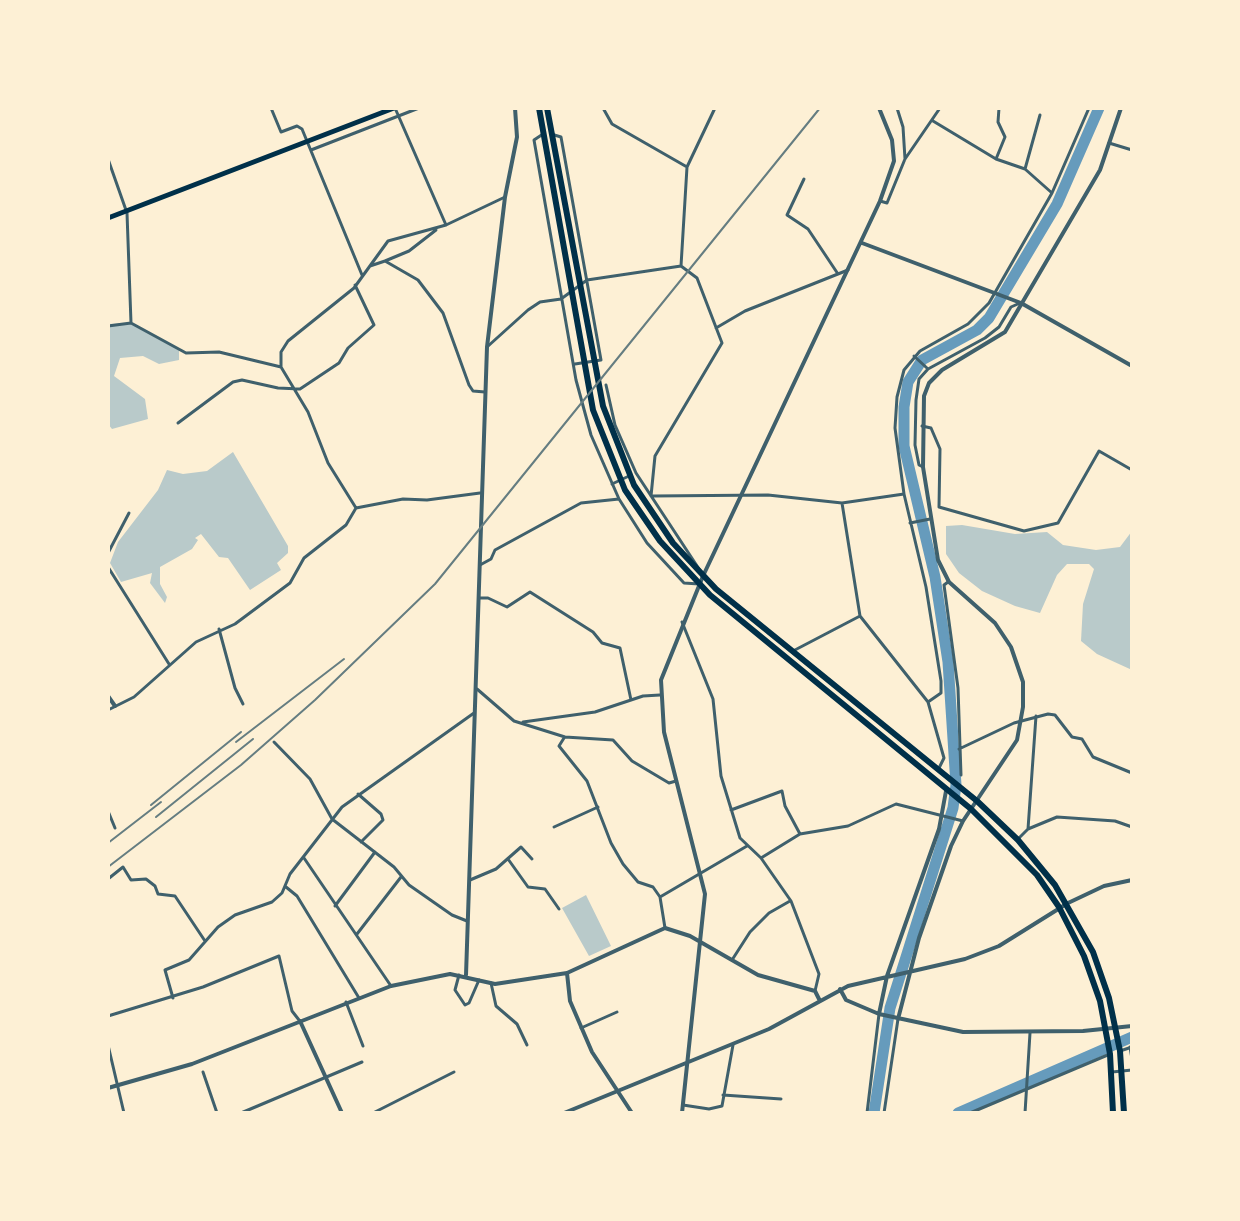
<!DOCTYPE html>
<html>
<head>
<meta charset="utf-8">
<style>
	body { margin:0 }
	#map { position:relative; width:1240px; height:1221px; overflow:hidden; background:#fdf0d5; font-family:"Exo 2",sans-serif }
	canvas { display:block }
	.frame { position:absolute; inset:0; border:110px solid #fdf0d5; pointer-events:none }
</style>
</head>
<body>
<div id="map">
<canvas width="1240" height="1221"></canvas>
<div class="frame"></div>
</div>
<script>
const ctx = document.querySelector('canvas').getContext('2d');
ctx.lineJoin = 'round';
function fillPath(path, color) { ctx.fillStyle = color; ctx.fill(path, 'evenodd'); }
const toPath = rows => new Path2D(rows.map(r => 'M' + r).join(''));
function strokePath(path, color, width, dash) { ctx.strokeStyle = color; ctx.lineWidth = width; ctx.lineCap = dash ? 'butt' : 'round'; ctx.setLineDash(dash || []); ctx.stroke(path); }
const green = toPath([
	[131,323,179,349,179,360,159,364,143,356,120,358,114,376,145,399,148,419,112,429,108,424,108,324],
	[233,452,288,546,288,553,277,563,281,570,250,590,228,558,219,557,201,534,195,538,198,540,192,549,160,567,160,584,167,597,165,603,150,583,152,573,121,582,110,563,118,542,158,490,167,470,183,474,207,471],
	[962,525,1015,534,1047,532,1063,545,1096,550,1120,547,1132,531,1132,670,1097,654,1081,641,1083,604,1094,569,1089,564,1067,564,1057,575,1040,613,1015,606,982,591,959,573,946,554,946,526],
	[586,895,611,946,589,956,562,908]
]);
const river = toPath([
	[874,1113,890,1008,953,808,956,785,948,662,935,577,904,446,904,407,908,382,922,360,977,330,989,318,1057,204,1099,108],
	[958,1113,1132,1037]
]);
const minor = toPath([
	[271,108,281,132,297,126,302,129,362,275],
	[395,108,446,225],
	[603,108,612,124,687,167],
	[897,108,903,127,905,159],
	[1040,115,1025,169,1052,193],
	[933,121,996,159,1025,169],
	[543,134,534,140,576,380,591,435,619,499,647,543,684,583,699,584],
	[551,134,561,137,601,360,575,364],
	[1109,143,1132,150],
	[311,150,419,108],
	[108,159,127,213,131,323],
	[996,159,1005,137,998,122,999,108],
	[804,179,787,215,808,229,838,274],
	[880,201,887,203,905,159,940,108],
	[385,261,409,251,436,230],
	[370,266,385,261,418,280,443,313,469,385,473,391,485,392],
	[681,266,687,167,715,108],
	[108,326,131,323,186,353,219,352,281,367],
	[716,328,745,311,848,270],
	[487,347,528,310,540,302,561,299,587,280,681,266,697,278,722,343,655,456,651,496],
	[914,356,928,369,919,379,916,400,915,445,919,465,923,467],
	[928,369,985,338,999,327,1011,307,1020,303],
	[606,385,615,425,636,473,701,572],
	[178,423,233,382,242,380,278,388,300,389,339,363,348,348,374,325,355,285],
	[922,426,931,428,940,449,939,507,1024,531,1058,523,1099,451,1132,470],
	[612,484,629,476],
	[904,494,895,428,897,397,904,370,920,351,968,324,989,303,1052,193,1089,108],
	[653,496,768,495,842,503,860,616,793,651],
	[842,503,904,494,926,587,941,681,941,693,928,702],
	[356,508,328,463,308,412,281,367,281,352,288,341,354,288,388,241,446,225,505,197],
	[910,523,930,519],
	[108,553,129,513],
	[480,565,491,559,495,550,581,503,619,499],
	[108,567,169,664],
	[948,582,944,585,958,688,961,775],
	[479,598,488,598,507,607,530,592,593,632,602,643,620,648,631,700],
	[860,616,928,702,944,758,939,768],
	[682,622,713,699,721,776,740,838,761,858,800,834,848,826,896,804,963,821],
	[219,629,235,688,243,704],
	[477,689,514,721,565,737,613,740,632,761,669,783,676,781],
	[108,710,134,697,196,642,235,624,290,583,304,558,346,525,356,508,403,499,427,500,480,493],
	[523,722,595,712,643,696,660,695],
	[564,738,559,746,587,781,611,843,623,864,638,882,653,887,660,897,665,928],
	[274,742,310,779,332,819,394,867,409,885,452,915,467,921],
	[959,749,1014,723,1048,714,1055,715,1072,737,1082,739,1093,757,1132,773],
	[358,794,381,814,383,820,361,842],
	[731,810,782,791,785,806,800,834],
	[108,811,115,828],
	[554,827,598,807],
	[1028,829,1036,716],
	[1019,838,1028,829,1057,817,1115,821,1132,827],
	[304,858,391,986],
	[761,858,791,901,819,974,815,991],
	[508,859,528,887,545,889,559,909],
	[108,879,123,867,131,880,146,879,155,886,158,894,175,896,205,941],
	[470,880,496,869,521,847,532,859],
	[286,887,297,896,359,998],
	[660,897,747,846],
	[335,906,375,852],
	[357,934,401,877],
	[732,960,750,932,769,913,790,901],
	[459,975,455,990,465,1005,469,1003,479,980],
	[491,983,496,1006,517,1024,527,1045],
	[173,998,165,970,189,960,218,927,235,915,272,902,282,893,290,874,342,807,474,713],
	[346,1002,363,1046],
	[108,1016,203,987,279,956,292,1011,299,1020],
	[581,1028,617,1012],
	[108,1045,124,1113],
	[1130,1047,1132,1059],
	[1120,1051,1132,1047],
	[203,1072,217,1113],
	[1112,1072,1132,1070],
	[723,1095,781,1099],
	[683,1105,709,1109,722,1106,733,1045],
	[241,1113,362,1062],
	[373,1113,454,1072],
	[867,1113,879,1014],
	[884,1113,898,1019],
	[970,1113,1110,1054],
	[1025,1113,1030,1033],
	[1132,1113,1132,1109]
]);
const tertiary = toPath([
	[862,243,1021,303,1132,366],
	[108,696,115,706],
	[567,973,570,1001,592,1052,632,1113],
	[466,975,487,347,505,197,517,137,515,108],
	[840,989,846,1000,879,1014,963,1032,1083,1031,1132,1026],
	[879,1014,887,976,939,829,946,791],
	[898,1019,919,938,951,846,963,821,1017,740,1023,707,1023,682,1011,647,995,623,949,582,938,560,923,467,924,396,929,383,942,370,1005,332,1100,170,1121,108],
	[300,1021,342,1113],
	[108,1088,192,1064,391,986,450,974,495,984,567,973,665,928,690,936,758,975,815,991,819,999],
	[564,1113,769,1029,848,986,965,959,999,946,1068,903,1104,886,1132,880],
	[682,1113,705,894,664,732,661,680,703,576,880,201,894,161,892,140,879,108]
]);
const secondary = toPath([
	[108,218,394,108]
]);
const trunk = toPath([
	[539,108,593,410,625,490,660,541,710,595,971,809,1037,875,1059,907,1084,956,1100,1001,1110,1054,1113,1113],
	[547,108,603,406,634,485,673,543,716,589,977,801,1018,840,1055,885,1093,952,1109,998,1120,1051,1124,1113]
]);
const rail = toPath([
	[236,742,344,659],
	[151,805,241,732],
	[156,817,253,739],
	[108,843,161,802],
	[108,867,241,765,315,700,435,584,820,108]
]);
fillPath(green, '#b9caca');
strokePath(river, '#669bbc', 11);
strokePath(minor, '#3f606c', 3);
strokePath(tertiary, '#3f606c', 4);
strokePath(secondary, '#003049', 5);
strokePath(trunk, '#003049', 6);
strokePath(rail, '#657d81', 2);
</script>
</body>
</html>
